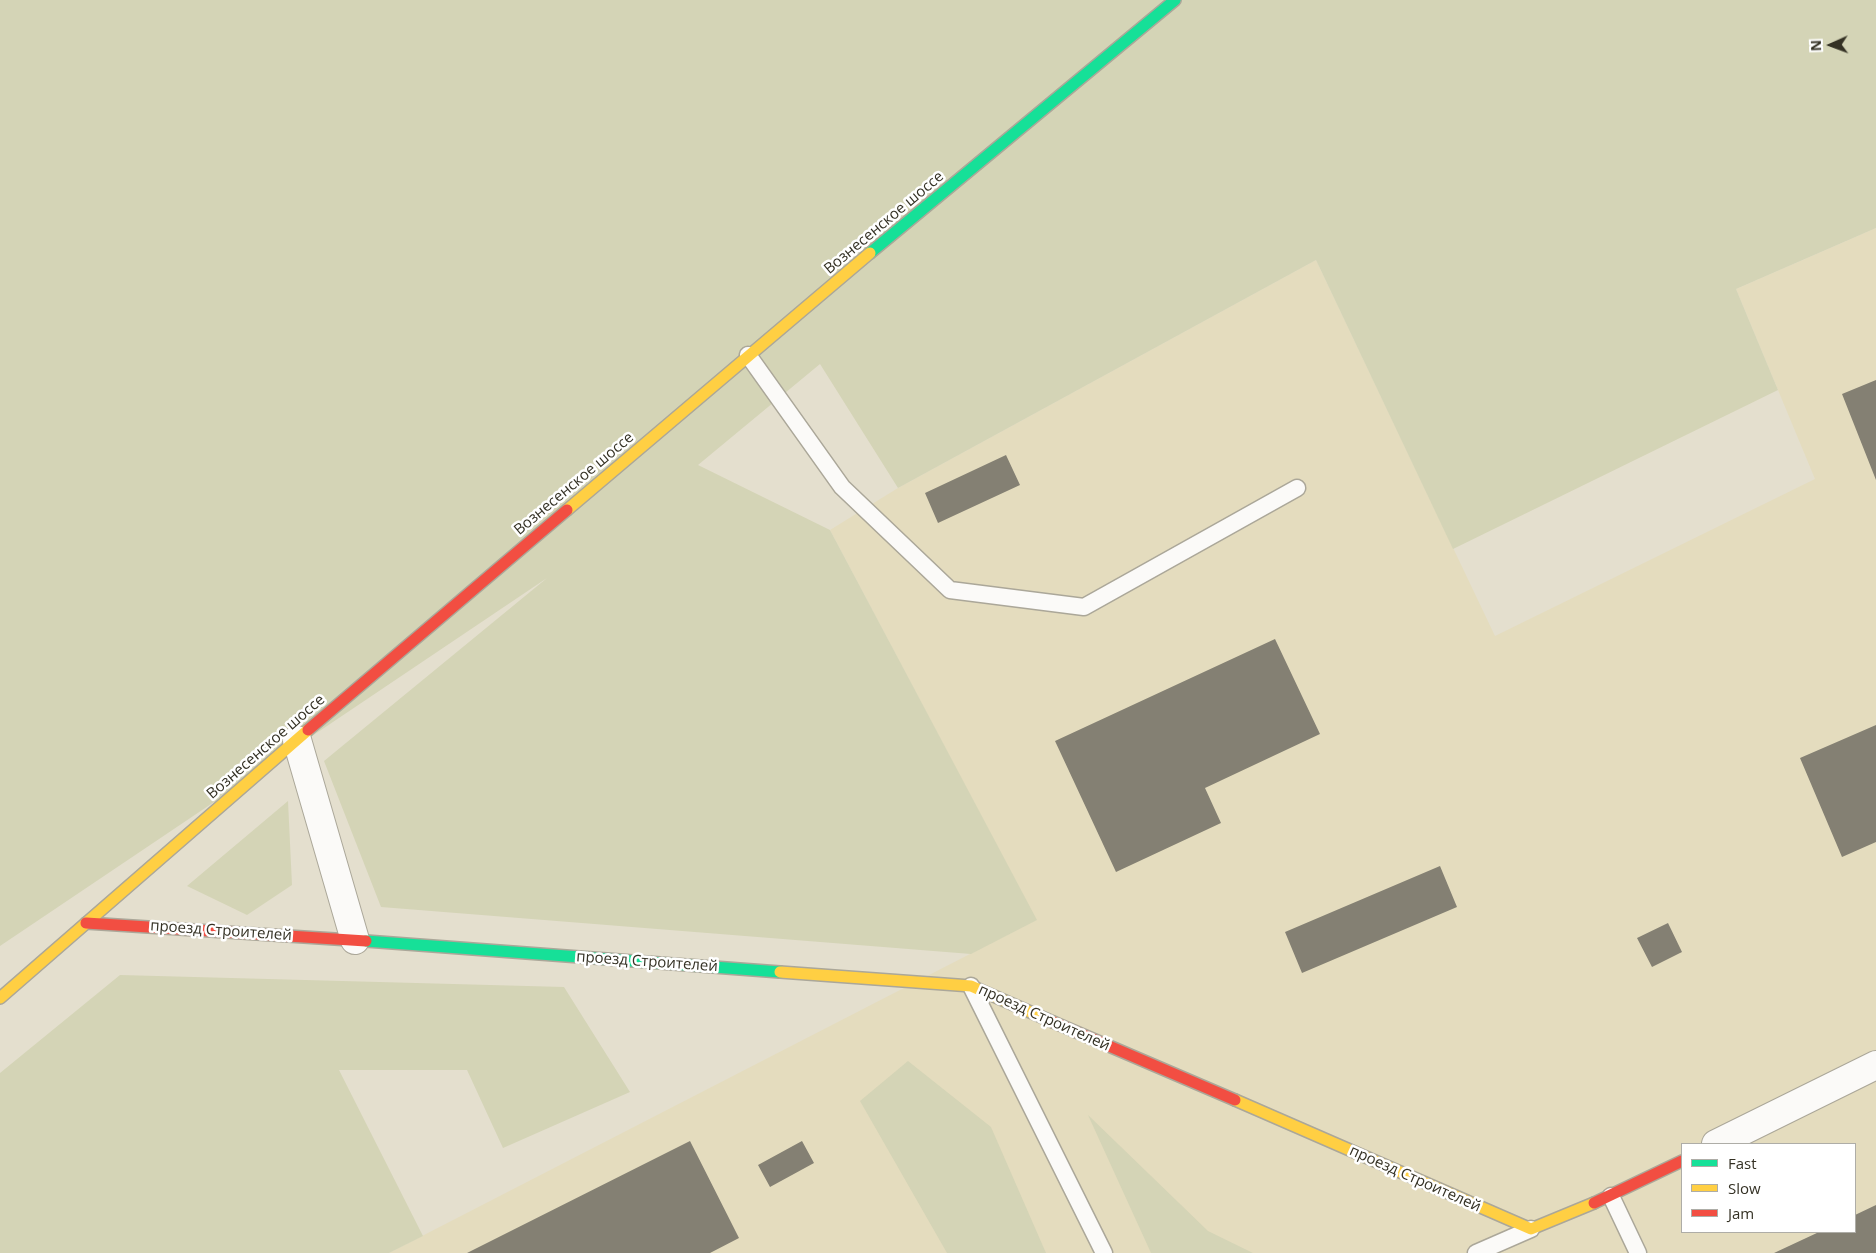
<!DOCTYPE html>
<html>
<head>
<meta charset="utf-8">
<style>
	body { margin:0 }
	#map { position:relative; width:1876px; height:1253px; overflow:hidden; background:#e4dfce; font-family:"Open Sans",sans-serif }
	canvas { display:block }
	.legend { position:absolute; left:1681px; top:1143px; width:175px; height:90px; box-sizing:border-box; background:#fff; border:1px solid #aeada7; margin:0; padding:6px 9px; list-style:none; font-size:15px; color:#343124 }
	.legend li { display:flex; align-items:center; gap:10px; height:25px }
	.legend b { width:25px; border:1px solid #aeada7 }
	.north { position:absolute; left:1806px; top:20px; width:50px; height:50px; -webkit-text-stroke:4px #fff; paint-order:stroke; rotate:268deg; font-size:14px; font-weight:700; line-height:20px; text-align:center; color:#343124 }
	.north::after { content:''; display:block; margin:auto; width:18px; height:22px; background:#343124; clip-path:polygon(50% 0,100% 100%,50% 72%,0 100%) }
</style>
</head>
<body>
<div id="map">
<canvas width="1876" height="1253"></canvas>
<ul class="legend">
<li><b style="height:6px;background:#16e098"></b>Fast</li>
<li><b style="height:6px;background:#ffcf43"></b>Slow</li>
<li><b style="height:6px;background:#f24e42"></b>Jam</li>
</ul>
<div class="north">N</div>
</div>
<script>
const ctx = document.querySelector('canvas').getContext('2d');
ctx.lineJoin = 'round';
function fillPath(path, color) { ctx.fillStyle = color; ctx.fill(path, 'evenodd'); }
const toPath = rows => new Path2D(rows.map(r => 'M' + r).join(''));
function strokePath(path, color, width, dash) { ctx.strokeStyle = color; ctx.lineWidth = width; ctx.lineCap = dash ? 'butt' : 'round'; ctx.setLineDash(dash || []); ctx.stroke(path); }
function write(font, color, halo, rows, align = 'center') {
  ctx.font = font + ' "Open Sans",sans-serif'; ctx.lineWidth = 5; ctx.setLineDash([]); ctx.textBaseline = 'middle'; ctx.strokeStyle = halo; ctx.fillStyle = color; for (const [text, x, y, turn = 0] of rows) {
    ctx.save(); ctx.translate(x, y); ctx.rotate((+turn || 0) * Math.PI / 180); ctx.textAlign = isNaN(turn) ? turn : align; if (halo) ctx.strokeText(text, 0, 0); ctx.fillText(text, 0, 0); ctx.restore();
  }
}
const built = toPath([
	[1876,228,1876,1253,389,1253,1036,920,830,530,898,488,1316,260,1495,636,1815,479,1736,289],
	[1682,1144,1855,1144,1855,1232,1682,1232]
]);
const green = toPath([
	[0,0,1876,0,1876,228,1736,289,1778,390,1453,549,1316,260,898,488,820,364,698,465,830,530,1037,920,971,954,381,907,324,761,547,578,0,946],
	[288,801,292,885,247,915,187,886],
	[120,975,564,987,630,1092,503,1148,467,1070,339,1070,423,1236,389,1253,0,1253,0,1073],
	[908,1061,991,1127,1046,1253,947,1253,860,1101],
	[1088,1115,1208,1231,1253,1253,1151,1253]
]);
const building = toPath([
	[1876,380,1876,480,1842,394],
	[1006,455,1020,485,938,523,925,493],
	[1275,639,1320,734,1205,788,1221,823,1116,872,1055,741],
	[1876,725,1876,842,1842,857,1800,758],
	[1440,866,1457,907,1302,973,1285,932],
	[1668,923,1682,952,1652,967,1637,938],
	[690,1141,739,1238,710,1253,467,1253],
	[802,1141,814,1163,770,1187,758,1165],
	[1876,1205,1876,1253,1774,1253,1819,1232,1855,1232,1855,1215]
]);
const lane = toPath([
	[748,355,842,487,950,590,1084,607,1297,488],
	[971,986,1104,1253],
	[1611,1196,1638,1253],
	[1476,1253,1531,1229]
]);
const street = toPath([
	[297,740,355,940],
	[1716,1144,1876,1065]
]);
const fast = toPath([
	[870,253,1175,0],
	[366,941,780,972]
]);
const slow = toPath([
	[567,510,870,253],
	[780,972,971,986,1053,1022],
	[0,998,308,730],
	[1235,1100,1531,1229,1594,1203]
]);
const jam = toPath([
	[308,730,567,510],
	[86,923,366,941],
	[1053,1022,1235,1100],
	[1594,1203,1682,1161]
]);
const streetNames = [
	["Вознесенское шоссе",884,223,-40],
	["Вознесенское шоссе",574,484,-40],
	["Вознесенское шоссе",266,747,-41],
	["проезд Строителей",221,931,4],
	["проезд Строителей",647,962,4],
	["проезд Строителей",1044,1018,24],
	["проезд Строителей",1415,1179,24]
];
fillPath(built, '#e4dcbe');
fillPath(green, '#d4d4b6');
fillPath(building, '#848073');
strokePath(lane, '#aba799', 19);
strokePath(street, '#aba799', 30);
strokePath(fast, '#aba799', 14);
strokePath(slow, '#aba799', 14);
strokePath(jam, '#aba799', 14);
strokePath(lane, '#fbfaf8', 16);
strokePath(street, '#fbfaf8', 28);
strokePath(fast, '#16e098', 11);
strokePath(slow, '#ffcf43', 11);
strokePath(jam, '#f24e42', 11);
write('15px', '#343124', '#fff', streetNames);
</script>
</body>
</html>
